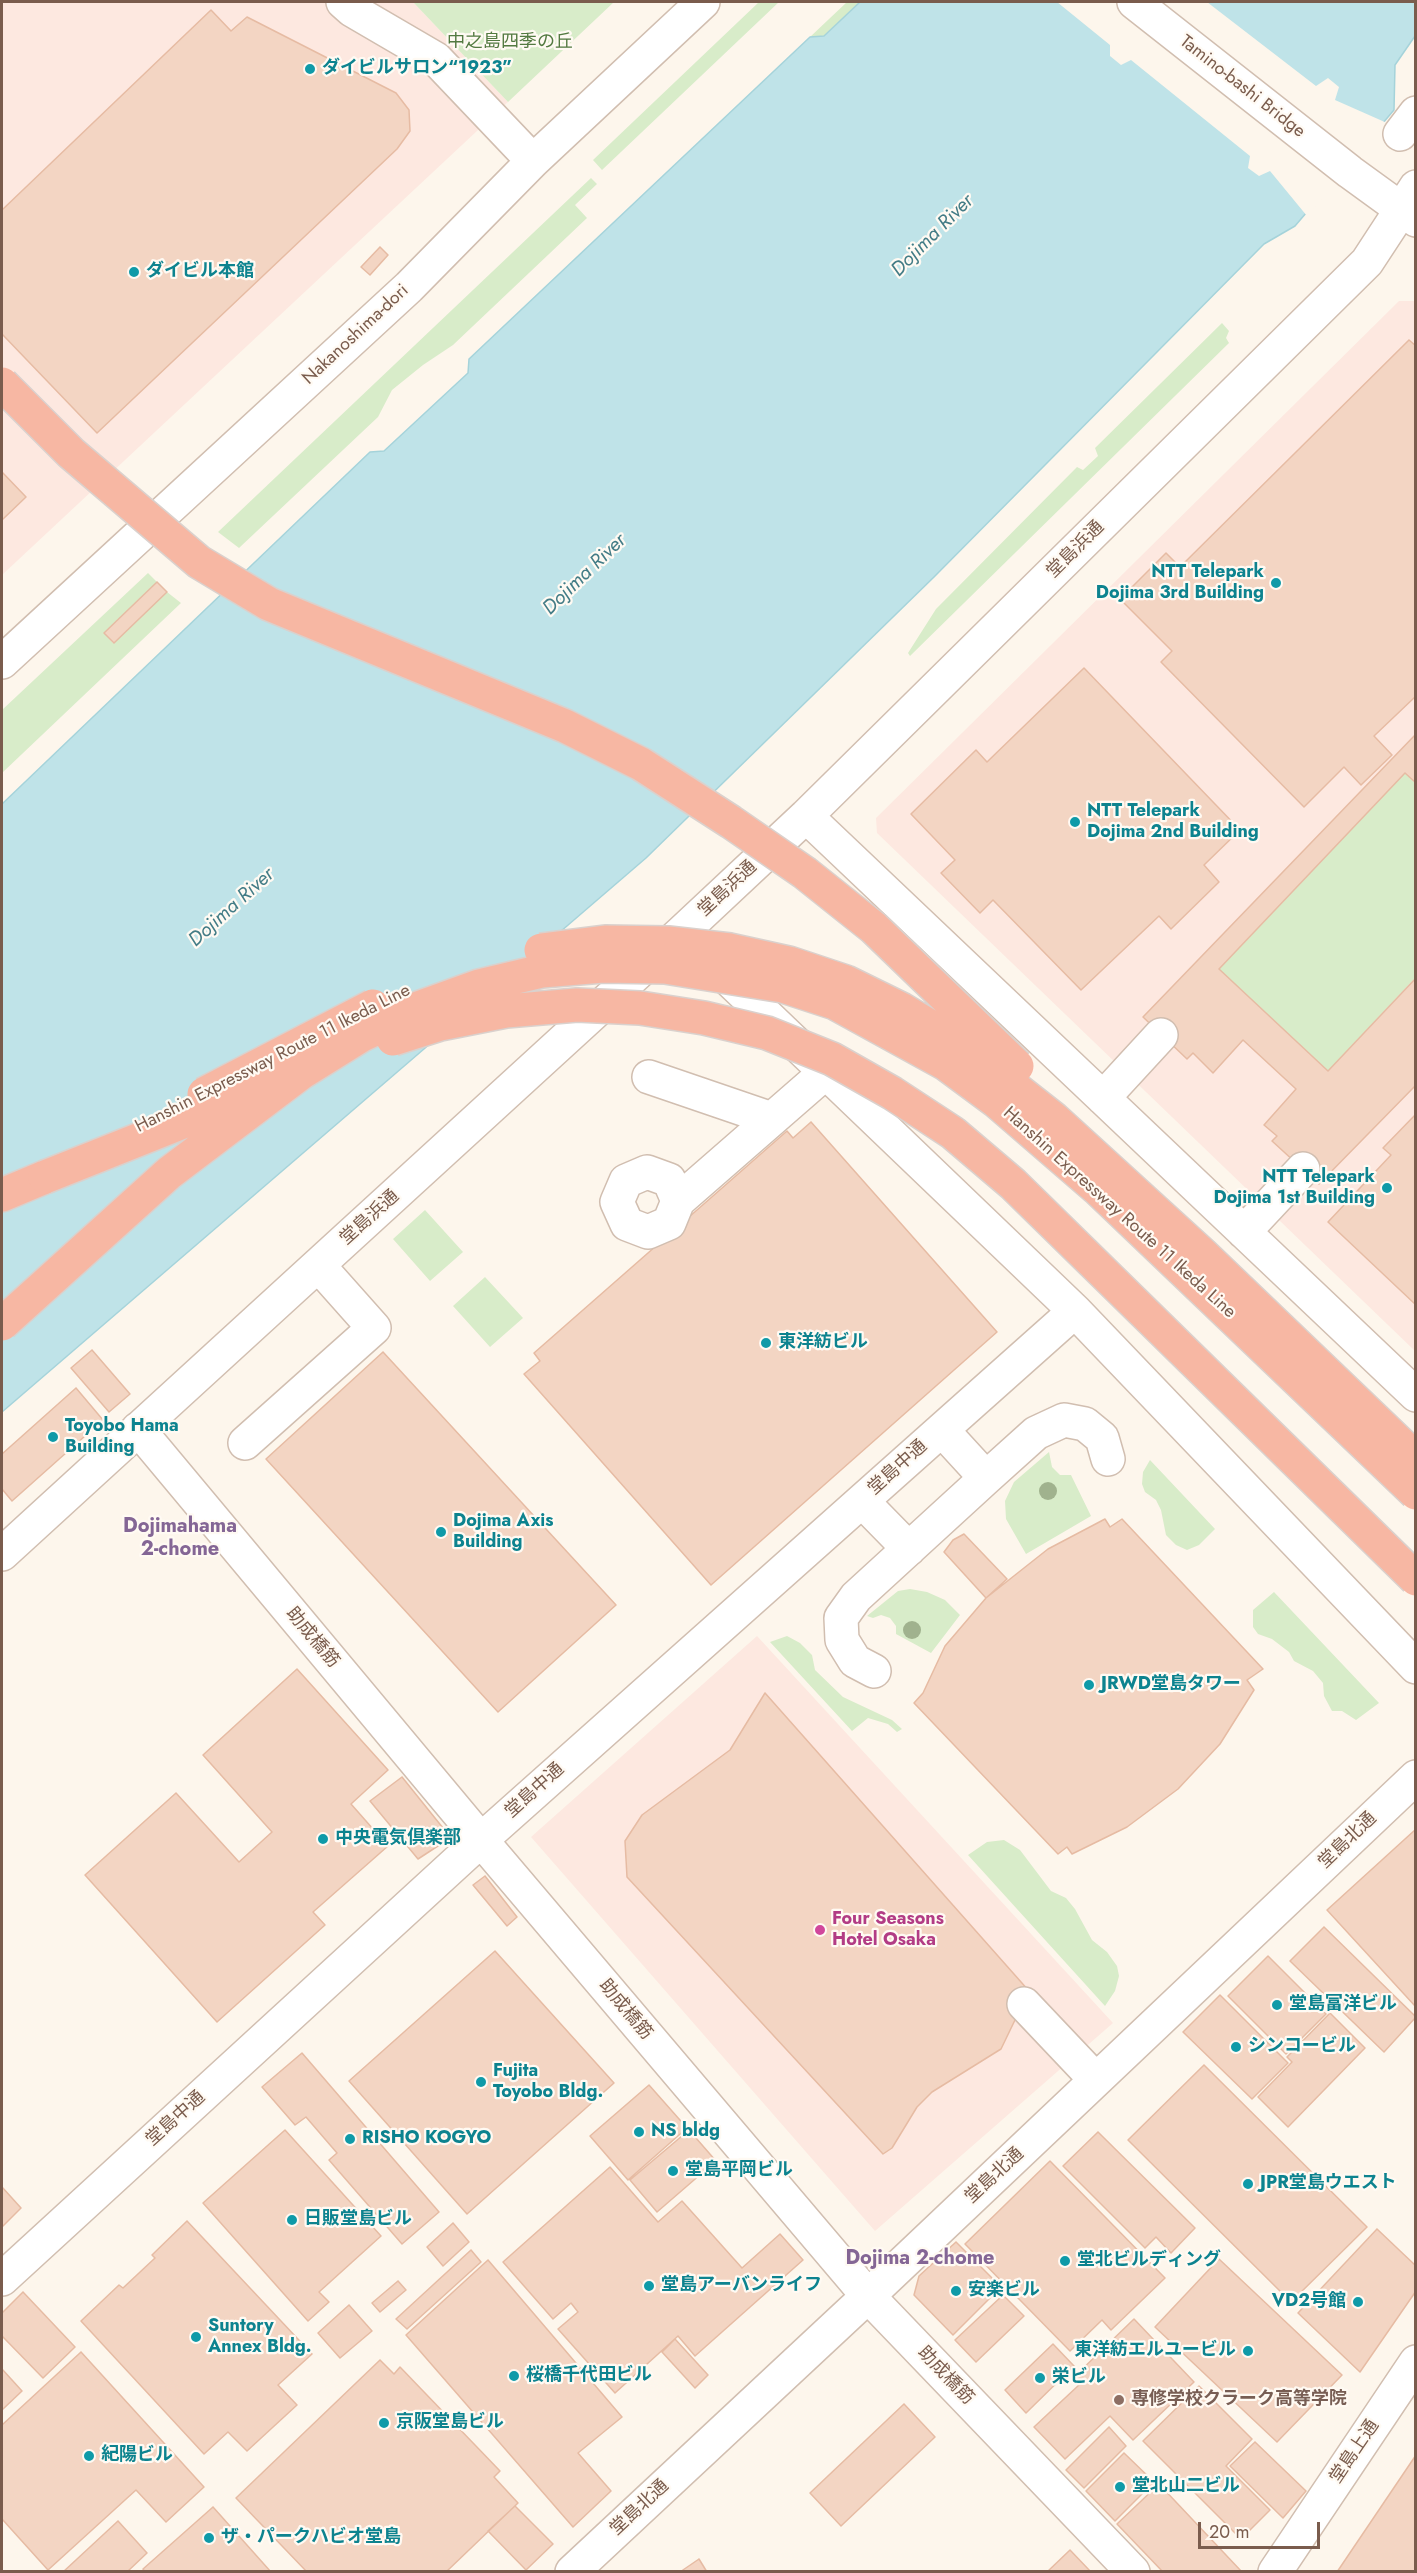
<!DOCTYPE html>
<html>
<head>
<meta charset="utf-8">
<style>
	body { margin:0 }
	#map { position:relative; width:1417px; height:2573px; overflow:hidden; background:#fdf6ec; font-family:Jost,sans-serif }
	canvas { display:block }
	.frame { position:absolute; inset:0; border:3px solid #7a5c4d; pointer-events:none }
	.scale { position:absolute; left:1198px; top:2522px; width:122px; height:27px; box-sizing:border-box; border:3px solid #7a5c4d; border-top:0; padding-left:8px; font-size:18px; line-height:21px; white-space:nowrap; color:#7a5c4d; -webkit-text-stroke:4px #fffaf3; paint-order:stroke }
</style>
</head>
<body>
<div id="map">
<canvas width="1417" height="2573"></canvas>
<div class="frame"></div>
<div class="scale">20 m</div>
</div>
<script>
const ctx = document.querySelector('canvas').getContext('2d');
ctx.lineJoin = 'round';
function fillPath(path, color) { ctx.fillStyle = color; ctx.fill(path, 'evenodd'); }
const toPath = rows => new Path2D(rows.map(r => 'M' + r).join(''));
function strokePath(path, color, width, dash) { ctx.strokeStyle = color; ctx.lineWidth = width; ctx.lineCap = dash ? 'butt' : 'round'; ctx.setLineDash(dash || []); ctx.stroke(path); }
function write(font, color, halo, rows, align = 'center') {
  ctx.font = font + ' Jost,"Noto Sans JP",sans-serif'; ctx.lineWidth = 4.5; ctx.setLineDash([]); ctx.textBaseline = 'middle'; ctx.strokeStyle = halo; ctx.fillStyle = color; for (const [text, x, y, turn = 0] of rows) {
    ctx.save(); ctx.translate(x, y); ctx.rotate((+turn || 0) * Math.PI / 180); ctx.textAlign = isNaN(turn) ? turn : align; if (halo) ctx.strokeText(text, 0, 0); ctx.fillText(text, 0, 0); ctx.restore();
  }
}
const commercial = toPath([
	[2,2,413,2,508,102,2,575],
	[1399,301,1415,301,1415,1351,877,833,876,818],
	[757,1636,1113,2023,875,2231,531,1837]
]);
const green = toPath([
	[413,2,614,2,508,102],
	[759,2,779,2,602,170,593,160],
	[847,2,860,2,824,36,810,37],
	[591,178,597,184,575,205,587,218,453,345,423,365,392,390,378,417,239,548,218,532],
	[1222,323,1229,331,1226,338,1229,343,910,656,908,653,936,609,1077,467,1083,470,1098,456,1095,448],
	[148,573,157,582,104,633,113,643,167,592,181,603,2,773,2,710],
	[1405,773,1415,783,1415,978,1328,1071,1219,969],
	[425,1210,463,1252,430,1281,393,1239],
	[485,1277,523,1318,490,1347,453,1306],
	[1049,1452,1052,1467,1060,1475,1071,1475,1091,1516,1026,1554,1006,1519,1005,1501,1014,1482],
	[1150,1460,1215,1529,1199,1545,1187,1550,1176,1545,1166,1535,1161,1510,1156,1500,1145,1492,1142,1484,1143,1472],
	[910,1589,927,1592,945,1600,960,1615,931,1653,896,1634,896,1626,890,1618,881,1615,873,1618,867,1616,898,1591],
	[1274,1592,1379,1703,1356,1720,1342,1711,1332,1711,1324,1696,1323,1683,1313,1671,1294,1661,1289,1652,1272,1639,1258,1634,1253,1627,1253,1610],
	[787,1636,800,1643,812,1655,815,1670,843,1697,892,1720,902,1729,897,1732,888,1724,868,1718,852,1731,770,1642],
	[1004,1840,1020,1850,1051,1891,1066,1898,1075,1909,1092,1940,1107,1952,1117,1966,1119,1976,1115,1991,1105,2006,968,1855,987,1842]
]);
const water = toPath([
	[860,2,1415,2,1415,36,1395,65,1394,110,1295,226,1264,244,934,577,646,858,2,1412,2,804,370,452,384,451,468,373,469,359,810,37,824,36,860,2]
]);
const pier = toPath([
	[1057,2,1207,2,1316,86,1328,78,1339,87,1335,100,1387,123,1307,216,1270,171,1259,176,1248,168,1250,156,1131,60,1121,65,1110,56,1110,45]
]);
const building = toPath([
	[211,10,231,31,247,17,396,93,409,110,410,131,397,149,97,433,2,334,2,210,211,10],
	[380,247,388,255,370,275,361,267,380,247],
	[1409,340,1416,346,1416,696,1374,736,1392,755,1361,785,1344,767,1304,807,1161,662,1172,651,1120,599,1166,553,1180,567,1409,340],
	[2,472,26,497,2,520,2,472],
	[157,582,167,592,114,643,104,633,157,582],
	[1084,668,1240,830,1204,865,1219,882,1171,929,1159,916,1081,990,993,900,980,913,941,873,955,860,911,814,976,750,987,762,1084,668],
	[1416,734,1416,783,1405,773,1219,969,1328,1071,1416,978,1416,1085,1319,1184,1272,1141,1277,1136,1264,1125,1296,1089,1243,1040,1213,1073,1193,1053,1187,1059,1143,1017,1416,734],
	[1416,1114,1416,1305,1328,1222,1391,1155,1383,1148,1416,1114],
	[811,1122,997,1332,711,1585,524,1374,540,1361,534,1353,787,1131,793,1138,811,1122],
	[92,1350,130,1394,109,1412,71,1368,92,1350],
	[383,1352,616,1605,498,1712,266,1459,383,1352],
	[76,1388,103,1420,12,1501,2,1489,2,1454,76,1388],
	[1105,1519,1110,1527,1122,1519,1263,1669,1247,1680,1254,1690,1220,1744,1178,1789,1127,1827,1072,1854,1067,1847,1058,1854,914,1703,923,1693,945,1646,986,1598,1048,1549,1105,1519],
	[964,1534,1007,1579,986,1598,944,1552,953,1540,964,1534],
	[297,1669,388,1770,351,1804,388,1846,313,1912,325,1925,217,2022,85,1875,176,1793,239,1862,272,1832,203,1755,297,1669],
	[765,1693,1029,1991,1001,2049,932,2092,917,2107,892,2148,883,2154,627,1877,625,1841,642,1815,730,1750,765,1693],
	[402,1777,443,1828,441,1844,418,1859,370,1801,402,1777],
	[1416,1829,1416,2005,1415,2006,1327,1910,1416,1829],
	[485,1876,517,1917,507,1926,473,1885,485,1876],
	[1324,1927,1416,2017,1384,2052,1290,1961,1324,1927],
	[495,1951,614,2083,467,2214,349,2081,495,1951],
	[1268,1956,1326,2014,1286,2054,1228,1996,1268,1956],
	[1220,1995,1288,2063,1252,2099,1183,2032,1220,1995],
	[1330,2013,1365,2048,1288,2127,1258,2097,1292,2062,1287,2057,1330,2013],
	[302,2053,439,2212,402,2244,329,2160,337,2153,306,2117,295,2125,262,2087,302,2053],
	[1204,2065,1367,2227,1291,2302,1128,2140,1204,2065],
	[649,2085,687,2128,628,2180,590,2136,649,2085],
	[285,2130,381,2236,319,2292,329,2302,308,2321,203,2203,285,2130],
	[689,2130,716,2161,657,2212,630,2180,689,2130],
	[1098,2132,1195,2228,1171,2253,1156,2237,1145,2248,1063,2166,1098,2132],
	[1050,2161,1165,2278,1111,2330,1102,2320,1070,2351,965,2244,1050,2161],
	[610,2167,658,2222,682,2201,742,2268,780,2234,803,2260,695,2356,678,2336,615,2393,558,2329,578,2312,571,2303,553,2319,503,2262,610,2167],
	[2,2187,21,2208,2,2227,2,2187],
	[187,2221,312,2354,278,2385,297,2405,247,2451,228,2432,204,2454,81,2321,119,2285,123,2288,155,2258,152,2255,187,2221],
	[453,2223,469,2242,443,2266,427,2247,453,2223],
	[1377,2229,1416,2266,1416,2291,1360,2372,1298,2313,1377,2229],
	[956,2242,1001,2287,953,2335,914,2295,919,2276,956,2242],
	[471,2250,481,2262,407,2329,396,2319,471,2250],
	[1219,2259,1342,2375,1277,2442,1155,2327,1219,2259],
	[488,2260,622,2417,578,2453,611,2491,573,2527,406,2335,488,2260],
	[398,2281,406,2290,380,2312,372,2303,398,2281],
	[23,2292,75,2347,43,2378,2,2336,2,2313,23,2292],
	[1003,2295,1024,2316,976,2362,955,2340,1003,2295],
	[349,2305,372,2331,340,2358,318,2333,349,2305],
	[1134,2319,1194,2382,1133,2440,1110,2416,1065,2459,1034,2427,1080,2384,1073,2378,1134,2319],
	[675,2339,708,2375,695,2388,662,2352,675,2339],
	[1053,2344,1074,2366,1026,2413,1005,2390,1053,2344],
	[81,2352,204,2487,166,2522,136,2490,48,2570,2,2519,2,2425,81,2352],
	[380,2360,394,2374,400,2367,500,2471,494,2477,518,2503,446,2572,307,2572,236,2498,380,2360],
	[2,2369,22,2391,2,2410,2,2369],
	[1199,2386,1252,2439,1226,2466,1270,2510,1241,2539,1143,2441,1199,2386],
	[904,2404,935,2437,841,2526,810,2493,904,2404],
	[1109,2427,1126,2446,1084,2488,1066,2470,1109,2427],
	[1255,2442,1306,2491,1283,2518,1230,2466,1255,2442],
	[1124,2453,1154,2482,1115,2521,1086,2491,1124,2453],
	[1416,2455,1416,2572,1337,2572,1416,2455],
	[1159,2484,1242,2572,1163,2572,1117,2524,1159,2484],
	[515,2506,553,2544,526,2570,488,2531,515,2506],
	[213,2507,271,2572,145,2572,143,2569,213,2507],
	[118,2521,147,2553,127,2572,63,2572,118,2521],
	[1070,2550,1091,2572,1047,2572,1070,2550],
	[699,2559,707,2572,680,2572,699,2559]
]);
const minor = toPath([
	[343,2,352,10,436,59,533,161],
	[1134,2,1350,172,1416,220],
	[1400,134,1416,113],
	[2,662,409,287,533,161,703,2],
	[806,816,1416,1395],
	[715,966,1075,1311,1416,1667],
	[649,1077,772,1119],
	[1103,1098,1161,1035],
	[678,1201,669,1180,647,1172,626,1181,617,1202,627,1224,648,1232,669,1223,678,1201,826,1072],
	[1244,1232,1303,1169],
	[138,1429,481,1840,868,2296,1133,2572],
	[942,1430,986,1478],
	[245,1443,374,1328,318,1265],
	[862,1501,909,1549],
	[2,1554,681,933,806,816,1367,262,1416,187],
	[874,1671,855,1661,842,1640,841,1618,856,1597,986,1478,1036,1433,1064,1420,1085,1424,1102,1438,1108,1459],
	[1024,2004,1096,2080],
	[2,2279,481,1840,1075,1311],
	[572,2572,868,2296,1416,1777],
	[1275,2572,1416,2362]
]);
const highway = toPath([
	[2,1195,45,1177]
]);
const highwayBridge = toPath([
	[2,384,71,453,199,562,269,604,565,726,641,764,731,822,805,873,874,928,1017,1066],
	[541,950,605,942,668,943,730,950,789,963,846,982,901,1009,956,1042,1054,1119,1202,1254,1416,1459],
	[393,1039,440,1024,506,1011,577,1005,640,1008,704,1018,767,1033,832,1059,892,1093,953,1133,1013,1184,1416,1579],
	[204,1094,373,1006],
	[45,1177,253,1094],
	[2,1324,169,1173,301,1073,362,1035,421,1007,479,986,542,971,603,966,665,967,783,986,835,1003,946,1064,996,1101,1099,1190,1416,1493]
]);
const trees = [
	[1048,1491],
	[912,1630]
];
const markers = [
	[310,69,6,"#0f9aa8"],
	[134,272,6,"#0f9aa8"],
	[1276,583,6,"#0f9aa8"],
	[1075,822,6,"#0f9aa8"],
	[1387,1188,6,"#0f9aa8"],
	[766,1343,6,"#0f9aa8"],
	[53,1437,6,"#0f9aa8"],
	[441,1532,6,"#0f9aa8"],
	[1089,1685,6,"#0f9aa8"],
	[323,1839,6,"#0f9aa8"],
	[820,1930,6,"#d1479c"],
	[1277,2005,6,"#0f9aa8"],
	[1236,2047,6,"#0f9aa8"],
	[481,2082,6,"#0f9aa8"],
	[639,2132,6,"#0f9aa8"],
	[350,2139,6,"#0f9aa8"],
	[673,2171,6,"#0f9aa8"],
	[1248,2184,6,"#0f9aa8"],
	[292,2220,6,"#0f9aa8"],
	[1065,2261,6,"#0f9aa8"],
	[649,2286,6,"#0f9aa8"],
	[956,2291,6,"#0f9aa8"],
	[1358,2302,6,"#0f9aa8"],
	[196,2337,6,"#0f9aa8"],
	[1248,2351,6,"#0f9aa8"],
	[514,2376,6,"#0f9aa8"],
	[1040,2378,6,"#0f9aa8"],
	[1119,2400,6,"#8d6e63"],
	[384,2423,6,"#0f9aa8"],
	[89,2456,6,"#0f9aa8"],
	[1120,2487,6,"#0f9aa8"],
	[209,2538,6,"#0f9aa8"]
];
const parkNames = [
	["中之島四季の丘",510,43]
];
const cultureNames = [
	["ダイビルサロン“1923”",322,69],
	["ダイビル本館",146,272],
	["NTT Telepark",1264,573,"right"],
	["Dojima 3rd Building",1264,594,"right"],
	["NTT Telepark",1087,812],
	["Dojima 2nd Building",1087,833],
	["NTT Telepark",1375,1178,"right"],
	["Dojima 1st Building",1375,1199,"right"],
	["東洋紡ビル",778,1343],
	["Toyobo Hama",65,1427],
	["Building",65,1448],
	["Dojima Axis",453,1522],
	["Building",453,1543],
	["JRWD堂島タワー",1101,1685],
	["中央電気倶楽部",335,1839],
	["堂島富洋ビル",1289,2005],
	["シンコービル",1248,2047],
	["Fujita",493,2072],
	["Toyobo Bldg.",493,2093],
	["NS bldg",651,2132],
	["RISHO KOGYO",362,2139],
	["堂島平岡ビル",685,2171],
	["JPR堂島ウエスト",1260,2184],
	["日販堂島ビル",304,2220],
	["堂北ビルディング",1077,2261],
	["堂島アーバンライフ",661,2286],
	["安楽ビル",968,2291],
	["VD2号館",1346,2302,"right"],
	["Suntory",208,2327],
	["Annex Bldg.",208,2348],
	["東洋紡エルユービル",1236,2351,"right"],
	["桜橋千代田ビル",526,2376],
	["栄ビル",1052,2378],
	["京阪堂島ビル",396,2423],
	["紀陽ビル",101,2456],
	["堂北山二ビル",1132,2487],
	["ザ・パークハビオ堂島",221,2538]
];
const streetNames = [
	["Tamino-bashi Bridge",1242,87,38],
	["Nakanoshima-dori",356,335,-43],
	["堂島浜通",1076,550,-45],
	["堂島浜通",728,889,-43],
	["Hanshin Expressway Route 11 Ikeda Line",273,1059,-27],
	["Hanshin Expressway Route 11 Ikeda Line",1119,1213,42],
	["堂島浜通",370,1218,-42],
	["堂島中通",898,1468,-42],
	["助成橋筋",312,1638,50],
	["堂島中通",535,1791,-42],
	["堂島北通",1348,1841,-44],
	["助成橋筋",625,2010,50],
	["堂島中通",176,2119,-42],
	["堂島北通",995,2176,-43],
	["助成橋筋",945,2376,46],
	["堂島上通",1355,2452,-56],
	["堂島北通",640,2508,-43]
];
const hotelNames = [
	["Four Seasons",832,1920],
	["Hotel Osaka",832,1941]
];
const educationNames = [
	["専修学校クラーク高等学院",1131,2400]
];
const waterNames = [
	["Dojima River",933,236,-45],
	["Dojima River",585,575,-44],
	["Dojima River",232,908,-42]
];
const neighbourhoodNames = [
	["Dojimahama",180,1527],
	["2-chome",180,1550],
	["Dojima 2-chome",920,2259]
];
fillPath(commercial, '#fde8e0');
fillPath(green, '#d8ecc9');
fillPath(water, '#bfe3e8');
strokePath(water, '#a5d3da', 1.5);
fillPath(pier, '#fdf6ec');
fillPath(building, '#f3d5c3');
strokePath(building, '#e6bba3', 1.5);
strokePath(minor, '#d1beb0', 36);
strokePath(highway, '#dad1cd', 36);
strokePath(minor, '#fff', 33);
strokePath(highway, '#f7b7a3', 33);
strokePath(highwayBridge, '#dad1cd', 36, []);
strokePath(highwayBridge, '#f7b7a3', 33);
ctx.fillStyle = '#a0b28e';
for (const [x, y] of trees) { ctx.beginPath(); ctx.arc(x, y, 9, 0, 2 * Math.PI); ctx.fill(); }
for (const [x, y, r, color] of markers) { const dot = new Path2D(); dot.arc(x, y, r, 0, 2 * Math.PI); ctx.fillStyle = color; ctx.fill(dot); strokePath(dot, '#fffaf3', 2); }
write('18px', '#537a41', '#fffaf3', parkNames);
write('bold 18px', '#0d838f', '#fffaf3', cultureNames, 'left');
write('18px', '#7a5c4d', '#fffaf3', streetNames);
write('bold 18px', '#b23c85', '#fffaf3', hotelNames, 'left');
write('bold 18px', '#785e54', '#fffaf3', educationNames, 'left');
write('italic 20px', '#437c86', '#fffaf3', waterNames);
write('bold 20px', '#846695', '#fffaf3', neighbourhoodNames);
</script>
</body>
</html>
